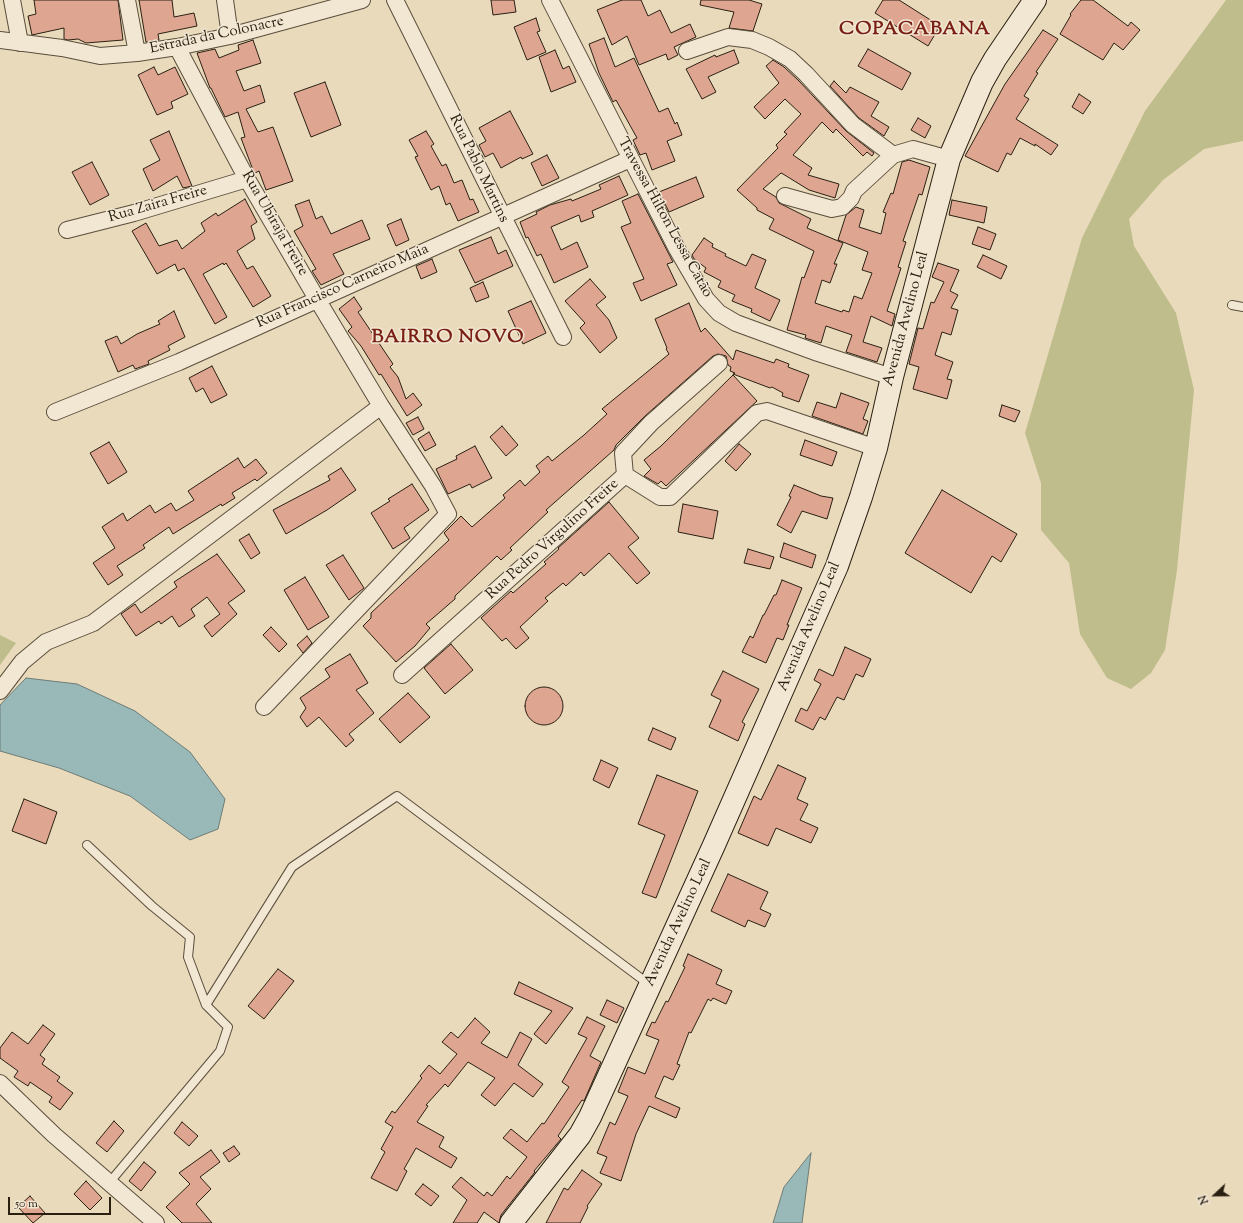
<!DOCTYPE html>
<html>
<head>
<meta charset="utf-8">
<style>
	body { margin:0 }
	#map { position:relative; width:1243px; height:1223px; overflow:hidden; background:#e9dabb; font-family:"Sorts Mill Goudy",serif }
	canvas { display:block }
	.north { position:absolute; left:1195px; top:1175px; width:40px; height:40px; -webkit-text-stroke:3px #f1e7d3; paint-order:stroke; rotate:248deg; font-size:11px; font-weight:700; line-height:16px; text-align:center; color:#2a2012 }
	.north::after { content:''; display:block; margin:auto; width:14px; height:18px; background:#2a2012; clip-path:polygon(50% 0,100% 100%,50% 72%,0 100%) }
	.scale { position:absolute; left:8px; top:1197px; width:103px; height:18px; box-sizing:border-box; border:2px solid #2a2012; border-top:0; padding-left:5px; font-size:12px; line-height:14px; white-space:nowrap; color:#2a2012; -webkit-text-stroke:3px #f1e7d3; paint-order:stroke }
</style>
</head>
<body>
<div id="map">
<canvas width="1243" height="1223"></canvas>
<div class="north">N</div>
<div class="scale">50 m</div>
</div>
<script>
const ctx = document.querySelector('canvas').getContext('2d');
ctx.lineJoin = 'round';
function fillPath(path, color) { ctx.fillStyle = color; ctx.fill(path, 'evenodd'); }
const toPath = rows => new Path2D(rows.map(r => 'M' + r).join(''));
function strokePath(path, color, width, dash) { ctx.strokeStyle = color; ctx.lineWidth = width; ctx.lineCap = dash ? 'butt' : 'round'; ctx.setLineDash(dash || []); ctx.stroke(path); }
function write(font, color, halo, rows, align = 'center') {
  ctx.font = font + ' "Sorts Mill Goudy",serif'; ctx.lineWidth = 3; ctx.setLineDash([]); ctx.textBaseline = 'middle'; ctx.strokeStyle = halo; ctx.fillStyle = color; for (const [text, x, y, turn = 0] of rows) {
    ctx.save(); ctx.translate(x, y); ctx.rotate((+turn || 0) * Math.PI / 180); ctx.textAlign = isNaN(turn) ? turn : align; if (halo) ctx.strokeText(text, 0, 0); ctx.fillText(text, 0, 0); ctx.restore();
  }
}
const green = toPath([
	[1226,0,1243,0,1243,141,1204,149,1163,180,1129,219,1134,246,1176,313,1194,390,1177,570,1165,650,1151,673,1131,689,1107,678,1080,634,1069,563,1041,530,1041,483,1025,433,1082,238,1145,111],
	[0,635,16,643,0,665]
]);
const water = toPath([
	[26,678,77,684,135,711,190,752,225,799,218,829,190,840,130,796,59,768,0,751,0,705,26,678],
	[811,1153,802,1223,773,1223,784,1187,811,1153]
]);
const building = toPath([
	[34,0,118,0,123,40,86,43,78,39,68,40,64,39,64,28,32,35,28,16,36,14,34,0],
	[139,0,172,0,174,17,194,13,197,26,158,34,159,40,146,42,139,0],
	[491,0,514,0,516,12,493,15,491,0],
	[622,0,641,0,648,16,660,10,671,33,690,24,696,37,674,47,678,55,668,60,666,54,639,65,627,36,612,45,597,10,622,0],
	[701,0,749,0,762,4,753,31,729,28,734,12,700,5,701,0],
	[883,0,899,0,940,26,928,46,875,13,883,0],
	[1081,0,1093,0,1128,26,1131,22,1140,30,1123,50,1114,43,1103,60,1060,34,1071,15,1070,14,1081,0],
	[536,18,540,31,537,32,546,52,527,60,514,27,536,18],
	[1043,30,1058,39,1036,72,1038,73,1024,96,1029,99,1016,119,1058,145,1051,155,1035,144,1035,146,1020,138,1011,155,1007,153,998,172,965,156,1005,84,1043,30],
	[604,38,615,67,634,58,659,112,668,108,675,124,677,122,682,135,667,141,675,161,652,170,646,153,640,155,633,140,637,138,616,100,613,102,599,73,589,44,604,38],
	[253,40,261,63,236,71,244,91,260,85,265,102,246,109,258,132,273,127,293,181,266,190,259,171,255,173,253,170,241,138,245,137,238,112,225,117,211,88,210,88,197,53,215,49,219,58,239,50,238,45,253,40],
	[868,49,911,73,902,90,858,66,868,49],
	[555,50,563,69,569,66,576,82,551,92,539,57,555,50],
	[734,50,739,63,708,77,716,92,702,99,686,69,715,55,716,57,734,50],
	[773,60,784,67,799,81,846,131,874,153,872,156,867,152,863,156,836,129,833,133,822,122,793,155,812,168,808,175,839,184,835,198,809,190,783,174,781,173,763,189,776,197,779,203,811,219,807,228,843,243,834,264,837,264,830,283,822,280,815,303,842,312,843,310,849,312,854,296,862,299,872,273,862,270,868,252,838,240,846,215,856,207,864,210,859,227,881,234,886,213,883,212,891,193,893,194,902,162,909,160,930,167,922,195,919,194,903,241,906,242,898,267,901,268,887,311,895,314,892,326,871,316,863,342,882,348,877,362,846,352,852,335,826,326,821,343,805,338,806,335,787,330,802,277,804,278,814,251,769,229,774,219,757,210,757,208,737,190,778,148,776,145,787,134,784,132,801,114,785,99,765,119,754,107,779,83,766,66,773,60],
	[154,67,158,75,175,67,188,94,171,102,173,108,157,115,138,75,154,67],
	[834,81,846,93,850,87,879,102,871,116,889,127,884,136,859,118,830,86,834,81],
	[325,82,341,125,311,137,294,93,325,82],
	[1079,94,1091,102,1083,114,1072,107,1079,94],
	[510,111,533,154,522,159,521,157,501,168,493,153,485,157,479,145,486,141,479,128,510,111],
	[918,118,931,126,925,138,911,130,918,118],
	[169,131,192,186,183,188,177,176,153,191,143,169,160,160,150,140,169,131],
	[426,131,434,144,431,146,442,166,446,164,454,183,462,180,470,200,473,199,479,212,458,221,450,203,446,205,439,186,431,190,415,157,418,156,409,140,426,131],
	[547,155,559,178,542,186,531,163,547,155],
	[92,162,109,195,90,205,72,172,92,162],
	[619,176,628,195,592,211,594,217,581,222,579,215,551,227,561,250,577,242,588,267,554,283,541,254,537,256,528,237,526,238,520,222,537,214,536,212,550,205,571,199,572,201,601,189,599,185,619,176],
	[696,177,704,197,669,212,659,192,696,177],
	[638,194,673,262,667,264,677,285,641,301,633,283,644,279,621,227,631,223,622,201,638,194],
	[245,199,257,222,251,226,255,239,237,251,247,269,253,266,271,296,253,307,226,263,224,265,223,263,203,274,227,317,215,324,184,268,178,271,175,264,157,274,132,231,146,223,159,246,177,240,182,249,205,231,201,223,216,213,218,216,245,199],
	[309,200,316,219,322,216,331,234,362,220,370,239,333,254,344,274,321,285,312,271,316,269,294,231,303,226,295,205,309,200],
	[952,200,987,207,984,223,949,215,952,200],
	[401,219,409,240,396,246,387,225,401,219],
	[978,227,996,234,990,250,972,244,978,227],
	[491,237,498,254,506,250,513,266,475,283,459,250,491,237],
	[704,238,713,244,712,247,726,254,725,256,746,266,752,254,766,260,755,288,780,300,770,321,751,312,752,309,732,301,735,295,718,287,721,281,704,272,706,268,694,259,692,255,704,238],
	[983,255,1007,266,1001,279,977,267,983,255],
	[432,259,437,272,421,279,416,266,432,259],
	[938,263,959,270,950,291,958,295,951,308,958,310,951,335,942,332,935,355,953,362,947,379,952,380,947,399,913,389,919,367,909,364,918,328,923,329,931,302,934,303,944,282,932,277,938,263],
	[590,279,606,297,596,305,609,320,617,338,600,353,580,328,585,323,565,301,590,279],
	[483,282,489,297,476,302,470,288,483,282],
	[354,297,362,309,358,312,393,364,390,367,398,377,406,399,413,393,422,405,407,416,381,374,379,375,361,346,348,331,352,327,339,309,354,297],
	[531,301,546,333,523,344,508,311,531,301],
	[689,303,701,332,705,328,733,360,736,350,774,363,776,359,789,364,788,367,809,375,799,402,782,396,783,393,772,387,770,388,733,374,735,373,730,371,731,367,728,365,726,356,718,354,713,356,645,416,616,445,614,450,546,510,548,512,510,548,512,550,501,560,497,556,455,596,455,599,426,624,430,628,415,646,396,662,363,626,371,618,371,613,449,540,444,533,461,516,472,527,505,498,503,495,520,480,525,486,540,472,536,466,548,456,552,461,584,435,607,414,602,409,669,354,666,349,667,348,655,319,689,303],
	[174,311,185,337,168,346,170,350,148,361,149,364,135,369,133,365,118,372,105,341,117,336,121,344,137,334,160,324,158,321,174,311],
	[212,366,227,395,211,403,203,388,196,392,189,378,212,366],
	[733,375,757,401,666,486,661,481,658,484,644,476,651,469,644,460,661,446,733,375],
	[841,393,869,403,863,419,868,421,863,434,812,416,817,402,836,408,841,393],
	[1002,405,1020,411,1015,422,999,416,1002,405],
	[418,417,424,429,413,435,406,423,418,417],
	[502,426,518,445,506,456,490,437,502,426],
	[429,432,436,445,425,451,418,439,429,432],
	[805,440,837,452,832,466,800,455,805,440],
	[109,442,127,472,108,484,90,453,109,442],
	[739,444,751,454,736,471,725,461,739,444],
	[475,446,492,478,472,488,470,484,448,494,436,469,457,459,456,456,475,446],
	[238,458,244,468,256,459,267,473,257,481,255,479,232,493,235,498,222,506,221,504,173,534,169,527,143,545,145,548,117,566,123,575,108,585,93,563,115,548,102,527,123,513,127,521,150,505,155,513,171,503,176,511,194,500,188,491,238,458],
	[341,468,356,490,327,510,286,534,273,510,330,480,328,476,341,468],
	[412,484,429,510,404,528,410,538,393,549,371,513,390,501,388,499,412,484],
	[794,485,821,496,833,498,827,519,802,511,791,533,777,525,791,497,789,496,794,485],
	[942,490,1017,534,1001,562,992,556,971,593,905,553,942,490],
	[609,502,639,538,628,547,650,573,637,584,609,553,584,576,581,572,566,586,563,583,545,598,548,601,520,627,529,638,516,649,506,638,502,641,481,618,511,591,513,593,546,564,544,562,559,549,558,548,609,502],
	[683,504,718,511,713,539,678,532,683,504],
	[249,534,260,553,251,559,239,540,249,534],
	[784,543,816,555,812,568,780,557,784,543],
	[748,549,774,557,770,569,744,563,748,549],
	[217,554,245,591,228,603,237,614,212,637,204,626,220,614,207,597,191,609,195,616,179,627,172,616,161,624,159,621,136,636,121,614,135,604,141,613,177,587,174,582,217,554],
	[343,555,364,588,349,600,326,565,343,555],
	[305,577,329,617,308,630,284,590,305,577],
	[782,580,802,588,787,625,789,625,783,640,777,638,766,663,742,652,750,636,753,638,763,615,764,615,774,595,776,595,782,580],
	[271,627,287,644,279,652,263,635,271,627],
	[307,636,312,643,303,653,297,645,307,636],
	[451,644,473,670,445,694,424,668,451,644],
	[845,647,871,659,863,677,856,674,844,700,837,697,825,720,820,717,813,730,795,721,801,708,807,711,821,684,814,680,819,669,833,676,845,647],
	[350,654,368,683,356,690,374,713,349,734,354,740,346,747,319,717,307,727,300,717,306,708,300,698,330,677,325,669,350,654],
	[723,671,759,689,742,722,745,724,738,741,709,727,721,700,711,695,723,671],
	'525 706a19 19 0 1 1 38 0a19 19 0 1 1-38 0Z',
	[408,693,430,717,400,743,379,719,408,693],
	[653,728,676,738,671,750,648,740,653,728],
	[601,760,618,768,609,788,593,780,601,760],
	[778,765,806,778,797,799,808,804,800,820,818,828,811,843,776,828,768,846,738,833,754,796,761,800,778,765],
	[657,775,698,791,656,898,642,893,665,835,638,824,657,775],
	[24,799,57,812,46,844,12,831,24,799],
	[728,874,768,892,760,909,771,914,765,927,748,920,745,927,711,911,728,874],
	[688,954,722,970,716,984,732,991,726,1004,713,998,711,1001,708,999,691,1033,689,1032,677,1064,680,1065,673,1080,664,1076,655,1097,680,1108,676,1118,649,1106,636,1134,621,1181,600,1173,607,1157,597,1153,610,1122,615,1125,628,1096,618,1092,628,1067,645,1074,659,1040,646,1035,652,1022,655,1023,666,1001,668,1002,685,967,683,966,688,954],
	[278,969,294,981,264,1019,248,1006,278,969],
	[519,982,573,1008,546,1044,534,1034,552,1011,514,994,519,982],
	[607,1000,624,1008,617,1023,600,1015,607,1000],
	[587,1017,605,1026,590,1056,601,1062,584,1101,582,1100,558,1136,561,1139,534,1171,535,1172,501,1215,499,1223,484,1212,477,1223,453,1223,467,1200,452,1187,461,1177,484,1196,487,1192,492,1196,507,1176,510,1179,527,1157,503,1138,511,1129,527,1142,542,1123,544,1124,569,1087,562,1082,587,1038,578,1034,587,1017],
	[475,1018,490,1032,481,1043,507,1058,520,1032,532,1039,518,1065,543,1084,533,1097,514,1083,495,1106,481,1095,495,1078,468,1062,448,1087,445,1084,426,1105,428,1106,417,1122,444,1137,439,1147,457,1158,451,1168,416,1148,404,1169,407,1171,397,1191,371,1178,385,1152,381,1149,393,1127,385,1122,392,1111,395,1113,422,1078,420,1076,429,1065,440,1074,457,1054,442,1042,451,1032,458,1038,475,1018],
	[43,1025,55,1034,40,1055,45,1059,42,1064,60,1077,57,1081,73,1093,60,1110,49,1102,52,1097,30,1082,28,1086,14,1077,18,1071,0,1058,0,1048,12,1032,28,1044,43,1025],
	[114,1121,124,1131,107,1152,96,1143,114,1121],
	[182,1122,198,1136,189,1146,174,1133,182,1122],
	[234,1146,240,1154,229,1162,223,1153,234,1146],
	[211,1150,220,1162,200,1177,211,1189,196,1204,212,1223,182,1223,166,1207,190,1184,179,1173,211,1150],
	[144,1162,156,1172,141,1191,129,1181,144,1162],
	[582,1170,602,1184,587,1206,588,1207,580,1223,546,1223,564,1188,568,1190,582,1170],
	[86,1181,102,1198,90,1210,74,1194,86,1181],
	[423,1184,439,1196,431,1206,415,1194,423,1184],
	[30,1196,45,1213,33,1223,18,1207,30,1196]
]);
const lane = toPath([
	[1232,305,1243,307],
	[87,845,152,906,190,937,188,957,206,1005,228,1027,220,1051,109,1183],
	[206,1005,292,867,397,796,650,985]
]);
const street = toPath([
	[12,0,20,43],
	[127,0,137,53],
	[225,0,230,36],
	[395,0,563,337],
	[550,0,677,249,706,299,719,313,736,323,818,353,892,377],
	[0,40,62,48,100,56,137,53,177,47,230,36,362,0],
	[177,47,247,179,317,299,381,406,433,486,448,514,264,707],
	[687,51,728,37,752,40,769,47,790,59,806,74,853,125,893,155,913,149,949,159],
	[785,196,832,209,842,207,851,198,854,191,893,155],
	[67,230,134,213,247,179],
	[55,412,179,362,630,159],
	[625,475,660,497,670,497,757,413,767,411,876,448],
	[625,475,623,453,651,423,719,363],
	[402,675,625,475],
	[0,691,22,662,46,642,93,623,381,406],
	[0,1083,54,1135,156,1223]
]);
const secondary = toPath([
	[511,1223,580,1135,590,1117,714,845,837,566,861,497,876,448,892,377,949,159,982,82,995,59,1035,0]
]);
const streetNames = [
	["Estrada da Colonacre",217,36,-12],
	["Rua Pablo Martins",478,169,64],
	["Rua Zaira Freire",158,205,-16],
	["Travessa Hilton Lessa Catão",664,218,61],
	["Rua Ubiraja Freire",274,224,60],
	["Rua Francisco Carneiro Maia",343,287,-24],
	["Avenida Avelino Leal",907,319,-75],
	["Rua Pedro Virgulino Freire",553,540,-42],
	["Avenida Avelino Leal",810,627,-67],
	["Avenida Avelino Leal",679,923,-65]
];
const districtNames = [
	["COPACABANA",915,31],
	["BAIRRO NOVO",448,339]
];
fillPath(green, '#bebd8b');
fillPath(water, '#99b9b8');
strokePath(water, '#6d7c76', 1);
fillPath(building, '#dea591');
strokePath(building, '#2a2012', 1);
strokePath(lane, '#5a4e3c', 10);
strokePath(street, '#5a4e3c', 18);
strokePath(secondary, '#2a2012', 24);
strokePath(lane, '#f1e7d3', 8);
strokePath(street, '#f1e7d3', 16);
strokePath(secondary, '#f1e7d3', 22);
write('15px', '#2a2012', '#f1e7d3', streetNames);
ctx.letterSpacing = '1px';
write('bold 19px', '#7a1f14', '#f1e7d3', districtNames);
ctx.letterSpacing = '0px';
</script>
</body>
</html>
